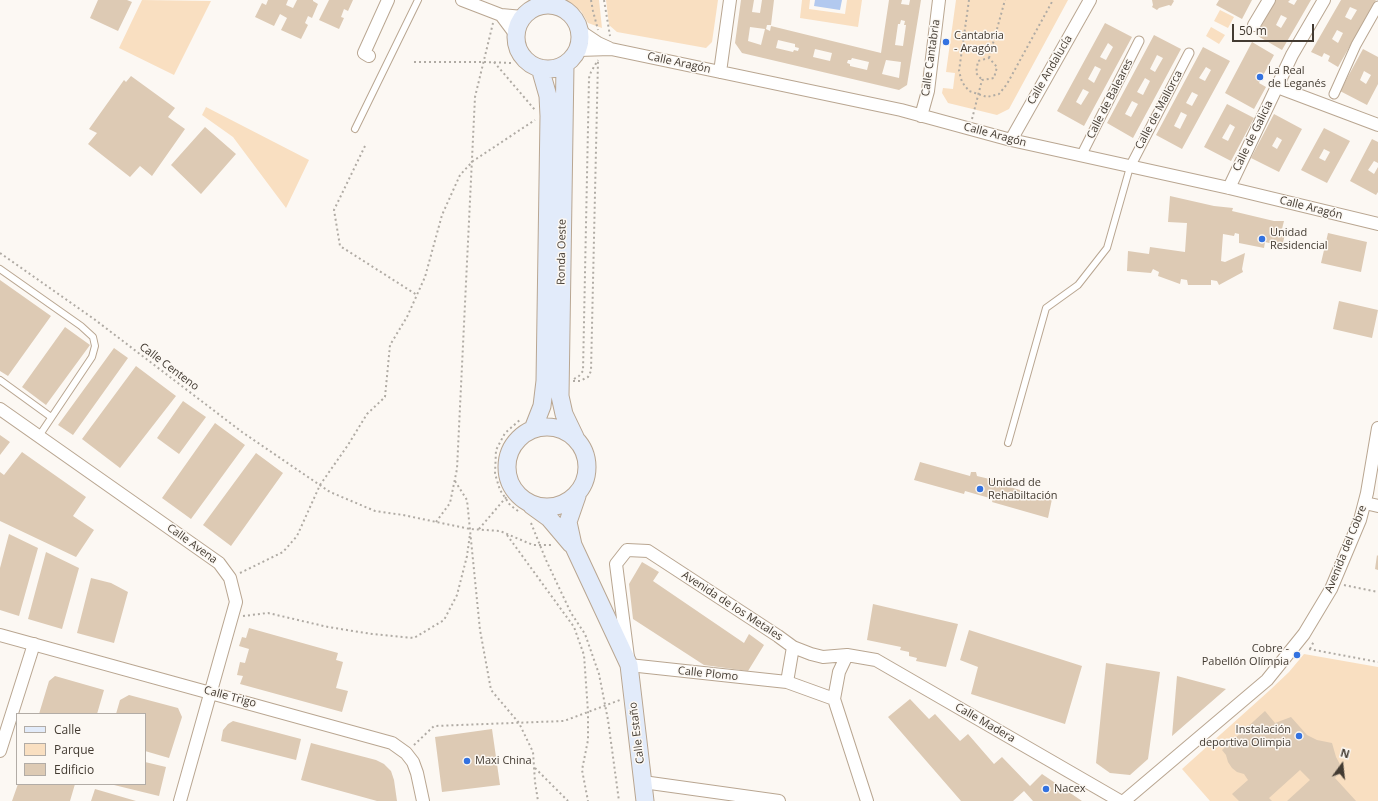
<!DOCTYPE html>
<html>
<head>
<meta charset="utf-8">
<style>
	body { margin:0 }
	#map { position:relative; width:1378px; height:801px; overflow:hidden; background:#fcf8f3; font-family:"Open Sans",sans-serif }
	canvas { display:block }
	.legend { position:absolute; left:16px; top:713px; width:130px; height:72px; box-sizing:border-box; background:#fcf8f3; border:1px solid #b2aca6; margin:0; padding:5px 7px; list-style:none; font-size:12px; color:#433b32 }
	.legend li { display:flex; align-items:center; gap:8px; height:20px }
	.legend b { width:20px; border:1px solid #b2aca6 }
	.north { position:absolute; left:1322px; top:745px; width:40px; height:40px; -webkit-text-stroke:3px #fcf8f3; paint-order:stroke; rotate:15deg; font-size:11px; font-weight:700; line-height:16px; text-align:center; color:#433b32 }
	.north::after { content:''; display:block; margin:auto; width:14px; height:18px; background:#433b32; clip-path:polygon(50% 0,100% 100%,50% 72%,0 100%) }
	.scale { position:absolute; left:1232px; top:24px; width:82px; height:18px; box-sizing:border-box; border:2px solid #433b32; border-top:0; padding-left:5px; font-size:12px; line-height:14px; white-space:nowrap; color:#433b32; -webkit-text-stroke:3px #fcf8f3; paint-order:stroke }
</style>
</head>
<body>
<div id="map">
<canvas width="1378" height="801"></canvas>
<ul class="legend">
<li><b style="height:5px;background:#e2ebfa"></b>Calle</li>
<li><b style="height:11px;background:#f9dfc1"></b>Parque</li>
<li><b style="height:11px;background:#ddcab4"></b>Edificio</li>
</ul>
<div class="north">N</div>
<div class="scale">50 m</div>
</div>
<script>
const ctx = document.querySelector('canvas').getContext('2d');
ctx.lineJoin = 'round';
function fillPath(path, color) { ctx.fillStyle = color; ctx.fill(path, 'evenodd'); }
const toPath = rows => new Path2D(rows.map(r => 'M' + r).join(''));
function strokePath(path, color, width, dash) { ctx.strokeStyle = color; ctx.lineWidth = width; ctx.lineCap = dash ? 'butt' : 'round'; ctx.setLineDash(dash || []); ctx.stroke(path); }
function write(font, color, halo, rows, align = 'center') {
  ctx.font = font + ' "Open Sans",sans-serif'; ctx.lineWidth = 3; ctx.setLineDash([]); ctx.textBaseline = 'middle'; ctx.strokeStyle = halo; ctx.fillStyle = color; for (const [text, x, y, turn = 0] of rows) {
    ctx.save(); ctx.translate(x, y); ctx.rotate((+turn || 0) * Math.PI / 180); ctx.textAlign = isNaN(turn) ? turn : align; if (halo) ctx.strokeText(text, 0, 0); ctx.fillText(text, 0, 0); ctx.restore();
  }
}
const green = toPath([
	[142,0,211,1,174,75,119,48],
	[565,0,599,0,602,28,588,23,581,11],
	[606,0,718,0,712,42,706,48,617,32,609,25],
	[802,0,810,0,809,9,845,14,847,0,862,0,858,27,800,18],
	[956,0,1068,0,1009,109,997,115,948,103,942,93,943,88,953,89,955,73,946,72],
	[1220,10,1234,17,1228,28,1214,21],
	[1211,27,1225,35,1219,44,1206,36],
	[206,107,309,160,286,208,233,137,202,115],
	[1304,654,1378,667,1378,801,1210,801,1182,769,1270,690,1289,672]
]);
const water = toPath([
	[815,0,842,0,840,10,814,6]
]);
const building = toPath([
	[98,0,127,0,132,2,118,31,90,18],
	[268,0,288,0,286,5,293,8,297,0,313,0,313,1,318,4,312,18,308,16,305,23,308,25,301,39,281,30,287,18,280,14,274,26,255,17,262,3,266,5],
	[329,0,353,0,348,11,344,9,341,17,344,18,339,29,319,20],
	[741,0,754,0,752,12,760,13,762,0,774,0,771,25,767,25,766,29,770,31,771,26,881,53,889,0,902,0,901,4,909,5,910,0,921,0,907,85,899,90,742,53,735,43],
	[901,20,905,21,904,25,906,25,903,46,895,45,898,24,900,24],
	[750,27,765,29,761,45,748,41],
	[778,40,795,44,795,47,799,48,798,51,794,50,793,52,776,48],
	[815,49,832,53,830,61,813,57],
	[852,58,869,62,867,70,850,66,850,64,847,63,848,60,851,60],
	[886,60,901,62,899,78,882,74],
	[1152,0,1173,0,1174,1,1171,6,1169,5,1159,8,1157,10,1152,7,1153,5],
	[1219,0,1252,0,1242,19,1216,5],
	[1276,0,1290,0,1288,2,1294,5,1297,0,1311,0,1282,50,1256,35],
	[1281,15,1287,18,1281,28,1276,25],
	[1341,0,1376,0,1338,67,1328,61,1330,56,1324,53,1322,57,1311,52],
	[1350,7,1357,10,1351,20,1345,17],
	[1337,30,1343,33,1338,43,1332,39],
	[1105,23,1132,37,1084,126,1057,111],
	[1108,43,1113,47,1106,60,1100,57],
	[1095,66,1101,69,1094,83,1088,79],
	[1083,89,1089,92,1081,105,1076,102],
	[1154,35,1181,49,1133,138,1107,123],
	[1157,55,1163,58,1155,72,1150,69],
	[1145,78,1150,81,1143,95,1137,92],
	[1132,101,1138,104,1131,117,1125,114],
	[1252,42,1274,55,1259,83,1266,87,1254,109,1225,93],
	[1203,47,1230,61,1182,149,1156,135],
	[1206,67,1211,70,1205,81,1199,78],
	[1192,92,1198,95,1192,106,1186,103],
	[1181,112,1187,115,1180,129,1174,126],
	[1363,49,1378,57,1378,84,1367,105,1340,91],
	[1364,71,1371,75,1366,84,1360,80],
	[131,76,175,108,168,117,185,129,152,176,140,166,130,177,88,144,97,133,89,129,124,80,126,82],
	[1227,104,1254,118,1231,161,1204,147],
	[1230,124,1235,127,1228,141,1222,138],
	[1274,114,1302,129,1279,172,1251,158],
	[1277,137,1282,140,1277,149,1272,146],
	[205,127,236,154,201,194,171,165],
	[1324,128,1350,141,1327,183,1301,170],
	[1324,149,1330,152,1325,161,1319,158],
	[1372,139,1378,142,1378,163,1374,161,1368,170,1374,174,1378,167,1378,192,1376,195,1350,181],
	[1170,196,1214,206,1233,208,1232,211,1274,221,1284,221,1282,229,1286,231,1282,246,1265,242,1264,248,1239,243,1239,234,1235,233,1234,236,1223,234,1221,261,1225,262,1245,253,1242,269,1243,272,1219,285,1217,281,1211,280,1211,285,1188,285,1187,280,1181,279,1180,284,1158,276,1159,272,1153,269,1151,273,1127,271,1128,251,1149,254,1150,247,1185,252,1187,223,1168,222],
	[1328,233,1367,242,1361,272,1321,263],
	[0,280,51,316,8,376,0,371],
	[1339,301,1378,310,1372,338,1333,329],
	[65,327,90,345,46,405,22,387],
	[114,348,128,358,73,435,58,425],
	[136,366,176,396,120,468,82,439],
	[183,401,206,417,179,454,157,438],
	[215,423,245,445,191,519,162,498],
	[0,435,10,442,0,455],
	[22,452,86,497,73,516,94,530,76,557,0,521,0,472,4,475],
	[256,453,283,473,231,546,203,525],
	[920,462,970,476,971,472,976,472,977,476,1002,482,1002,480,1005,480,1007,482,1006,486,1052,499,1048,518,992,502,993,499,965,491,964,494,914,480],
	[9,534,38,548,19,616,0,610,0,568],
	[46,552,79,568,62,629,28,619],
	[1377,555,1378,556,1378,570,1375,569],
	[642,562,659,572,653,581,744,643,749,634,764,645,748,671,704,665,633,619,629,584],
	[91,578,111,583,128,592,114,643,77,633],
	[873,604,958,624,946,667,916,661,917,658,909,656,909,652,900,650,901,647,867,640],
	[249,628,338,653,336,660,343,662,336,688,348,691,342,712,240,684,243,676,237,675,240,662,245,663,249,649,239,646,242,637,246,638],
	[969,630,1082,666,1065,724,971,694,978,667,960,660],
	[1106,663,1160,672,1148,759,1130,775,1110,773,1096,763],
	[55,676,104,690,97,714,39,714,49,681],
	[1177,676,1226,689,1172,736],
	[129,695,178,708,182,717,169,758,145,751,145,714,116,714,120,700],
	[910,699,929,719,935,714,960,741,968,734,994,764,1002,757,1030,786,1042,774,1082,801,1033,801,1024,791,1013,801,961,801,888,717],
	[1265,711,1275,723,1291,717,1307,735,1317,740,1332,743,1336,757,1343,770,1335,778,1356,801,1287,801,1310,780,1300,770,1269,798,1272,801,1239,801,1232,794,1248,780,1244,774,1237,772,1232,768,1228,762,1226,755,1222,750],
	[233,721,301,739,296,760,221,741,223,730,228,724],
	[492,729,500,785,442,792,435,737],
	[311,743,376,760,384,764,391,771,394,780,397,801,377,801,301,780],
	[145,762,166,767,159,796,114,785,145,784],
	[18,784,75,784,70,801,12,801],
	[95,789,136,801,91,801]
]);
const path = toPath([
	[591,0,593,11,598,30],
	[604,0,610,36],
	[969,0,959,71,962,82,969,91,987,97,999,94,1007,84,1053,0],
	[989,58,1005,0],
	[414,62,484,62,512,63],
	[494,62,535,110],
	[972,119,982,80,994,78,997,67,989,58,978,61,976,73,982,80],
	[365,146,334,210,340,246,417,295],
	[0,253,94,319,242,432,330,492,375,511,403,515,470,529,500,531,533,545,553,545],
	[574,379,579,376,583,371,589,78,591,72,598,60],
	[573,381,580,381,588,377,591,371,598,60],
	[455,481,467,500,480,630,491,690,519,723,533,752,535,782,538,801],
	[518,511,510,505,500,490,495,474,496,450,505,433,521,419],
	[436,522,450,503,457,469,475,97,493,23],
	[531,523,546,560,571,613,585,634,599,674,608,720,619,801],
	[479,529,508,495],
	[507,535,574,627,584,655,588,712,588,740,582,770,588,801],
	[240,573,283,552,297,536,320,485,348,445,367,414,385,397,390,345,407,317,425,277,442,215,460,175,473,161,535,120],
	[1344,585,1378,592],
	[243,616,268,613,328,627,372,634,414,638,444,620,457,595,467,556,470,534],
	[1309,649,1378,662],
	[1310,649,1314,641],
	[414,745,434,726,564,721,620,700],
	[535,768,568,801]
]);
const service = toPath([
	[355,129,418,0],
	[0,269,81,326,93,337,95,346,92,357,39,436],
	[0,380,51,417],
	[1008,443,1046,308,1078,285,1107,248,1130,167]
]);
const pedestrian = toPath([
	[1334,94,1356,45,1378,6],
	[1081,156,1139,41],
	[1130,167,1189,53]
]);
const minor = toPath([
	[462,0,501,15,523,17],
	[501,15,516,35],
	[1254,25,1269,0],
	[580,31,598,43,609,48],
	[578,50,611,49,901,110,1011,140,1229,188,1378,224],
	[369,56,364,53,388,0],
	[720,72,730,0],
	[1277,87,1378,125],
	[921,116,928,91,939,0],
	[1011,140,1090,0],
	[1229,188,1292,55,1324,0],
	[0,409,219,563,230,578,236,602,180,801],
	[1365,503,1378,506],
	[0,635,392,743,406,753,413,762,417,773,423,801],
	[793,647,811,654,823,657,847,655],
	[787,682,793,647,778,636,648,551,627,550,616,564,629,665,787,682,834,699,867,801],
	[834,699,839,672,847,655,876,660,1120,801],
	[0,751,34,644],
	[643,782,779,801],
	[1124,801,1267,680,1304,634,1331,589,1360,520,1367,493,1378,428]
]);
const secondary = toPath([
	'516 37a32 32 0 1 1 64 0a32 32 0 1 1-64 0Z',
	[565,65,560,396,564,414,575,437],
	'507 467a40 40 0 1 1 80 0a40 40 0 1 1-80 0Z',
	[533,429,542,406,545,381,549,116,548,96,540,68],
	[577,496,568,522,573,545,629,665,645,801],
	[531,505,549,518,571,544]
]);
const markers = [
	[946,42,4,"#3372e0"],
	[1260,77,4,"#3372e0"],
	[1262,239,4,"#3372e0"],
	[980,489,4,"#3372e0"],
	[1297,655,4,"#3372e0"],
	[1299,736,4,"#3372e0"],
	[467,761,4,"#3372e0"],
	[1046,789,4,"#3372e0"]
];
const poiNames = [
	["Cantabria",954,36],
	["- Aragón",954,49],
	["La Real",1268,71],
	["de Leganés",1268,84],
	["Unidad",1270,233],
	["Residencial",1270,246],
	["Unidad de",988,483],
	["Rehabiltación",988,496],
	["Cobre -",1289,649,"right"],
	["Pabellón Olímpia",1289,662,"right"],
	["Instalación",1291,730,"right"],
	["deportiva Olimpia",1291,743,"right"],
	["Maxi China",475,761],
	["Nacex",1054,789]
];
const streetNames = [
	["Calle Cantabria",931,58,-82],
	["Calle Aragón",679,63,12],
	["Calle Andalucía",1050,70,-60],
	["Calle de Baleares",1110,99,-63],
	["Calle de Mallorca",1159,110,-62],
	["Calle Aragón",995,135,15],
	["Calle de Galicia",1253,136,-64],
	["Calle Aragón",1311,208,14],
	["Ronda Oeste",562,252,-89],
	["Calle Centeno",169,367,37],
	["Calle Avena",192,544,36],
	["Avenida del Cobre",1346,549,-68],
	["Avenida de los Metales",732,606,33],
	["Calle Plomo",708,674,6],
	["Calle Trigo",230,697,15],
	["Calle Madera",985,723,30],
	["Calle Estaño",637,733,-97]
];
fillPath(green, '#f9dfc1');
fillPath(water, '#b2c9ef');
fillPath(building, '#ddcab4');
strokePath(service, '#b9a691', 8);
strokePath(pedestrian, '#b9a691', 11);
strokePath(minor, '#b9a691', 14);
strokePath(secondary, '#b9a691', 19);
strokePath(path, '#b0aba4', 2, [2, 3]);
strokePath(service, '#fff', 6);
strokePath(pedestrian, '#fff', 9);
strokePath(minor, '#fff', 12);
strokePath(secondary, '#e2ebfa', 17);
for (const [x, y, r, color] of markers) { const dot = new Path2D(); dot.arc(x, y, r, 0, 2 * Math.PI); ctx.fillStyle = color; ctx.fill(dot); strokePath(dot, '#fcf8f3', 1.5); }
write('11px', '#433b32', '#fcf8f3', poiNames, 'left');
write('11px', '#433b32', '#fcf8f3', streetNames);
</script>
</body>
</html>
